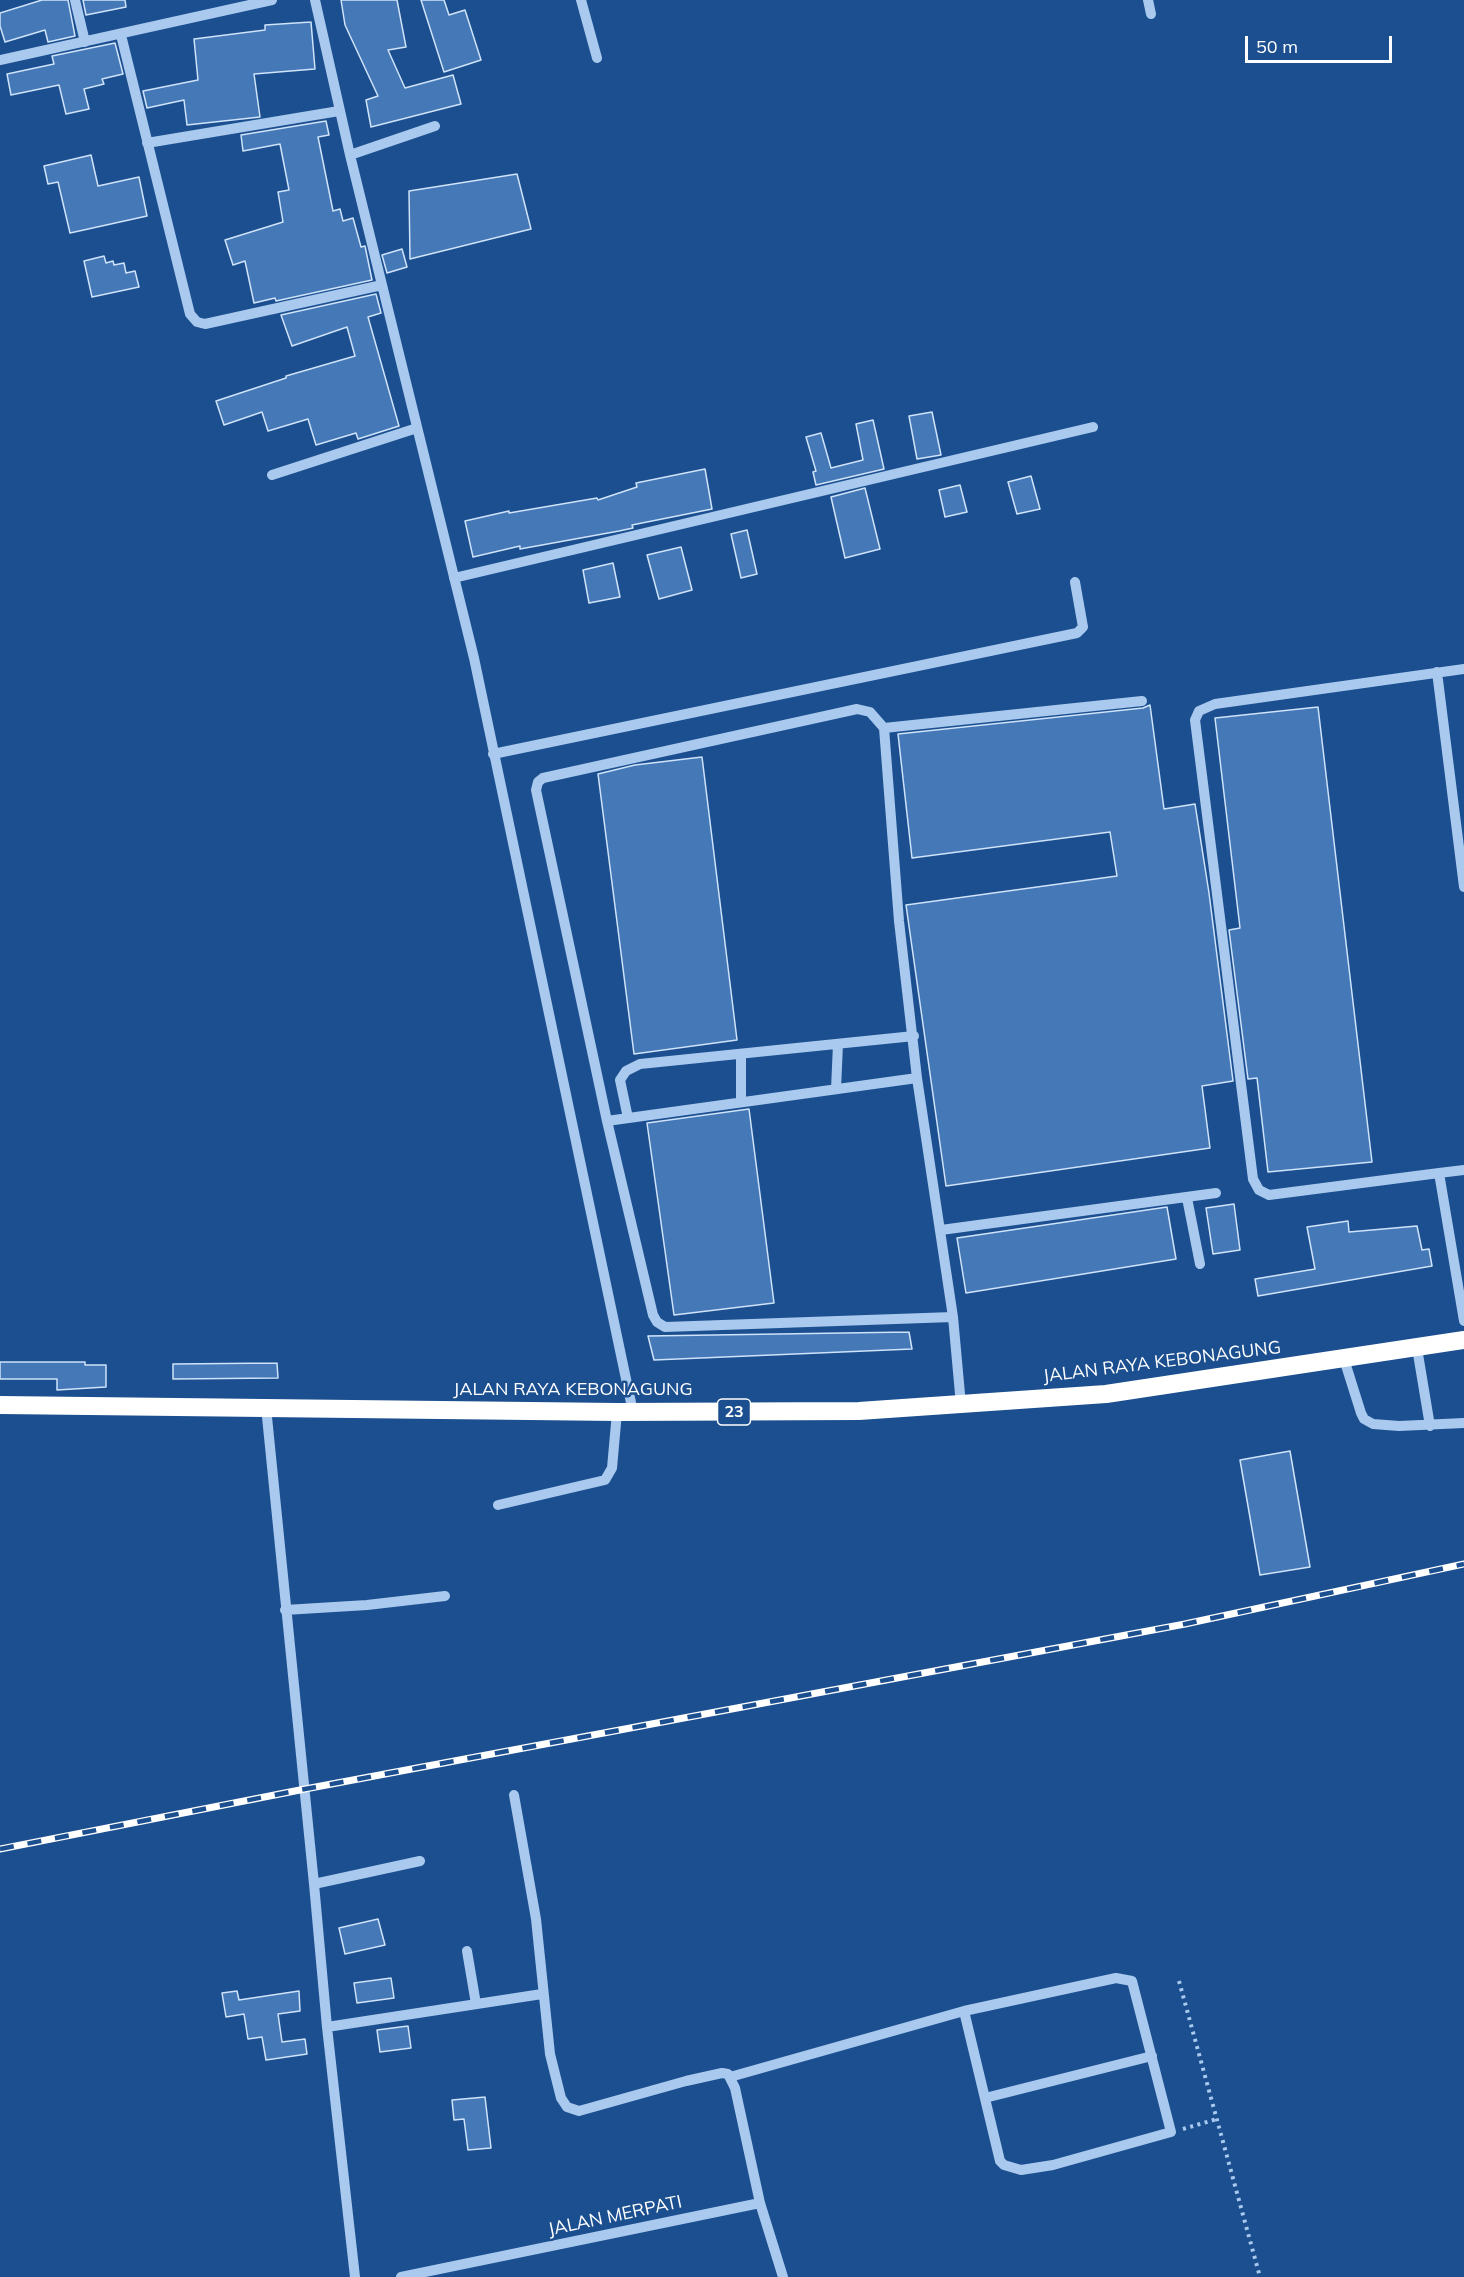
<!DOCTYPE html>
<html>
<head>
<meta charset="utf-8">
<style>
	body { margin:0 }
	#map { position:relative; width:1464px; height:2277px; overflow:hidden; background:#1b4f8f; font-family:Mulish,sans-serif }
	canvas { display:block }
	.scale { position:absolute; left:1245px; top:36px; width:147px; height:27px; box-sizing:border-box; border:3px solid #fff; border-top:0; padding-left:8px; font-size:18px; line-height:21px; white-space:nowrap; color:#fff; -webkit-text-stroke:4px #1b4f8f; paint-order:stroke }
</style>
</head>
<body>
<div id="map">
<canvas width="1464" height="2277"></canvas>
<div class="scale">50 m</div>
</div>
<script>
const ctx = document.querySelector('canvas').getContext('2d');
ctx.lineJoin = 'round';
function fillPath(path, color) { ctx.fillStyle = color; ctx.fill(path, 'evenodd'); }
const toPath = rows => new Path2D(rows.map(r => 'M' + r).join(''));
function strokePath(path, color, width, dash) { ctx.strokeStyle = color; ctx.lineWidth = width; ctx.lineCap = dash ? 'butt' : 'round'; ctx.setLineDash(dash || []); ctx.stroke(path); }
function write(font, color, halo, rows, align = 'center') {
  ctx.font = font + ' Mulish,sans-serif'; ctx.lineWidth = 5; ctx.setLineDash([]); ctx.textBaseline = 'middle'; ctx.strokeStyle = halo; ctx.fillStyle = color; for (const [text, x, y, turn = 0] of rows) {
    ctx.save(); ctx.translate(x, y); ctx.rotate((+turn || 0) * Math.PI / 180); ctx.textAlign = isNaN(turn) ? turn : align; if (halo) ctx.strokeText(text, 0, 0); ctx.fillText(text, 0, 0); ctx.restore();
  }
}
const building = toPath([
	[42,0,68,0,75,36,48,42,45,30,5,42,0,26,0,13,42,0],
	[83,0,125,0,126,7,86,15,83,0],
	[341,0,397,0,406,47,388,50,405,88,453,75,461,104,371,127,366,100,378,96,345,25,341,0],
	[421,0,444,0,449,15,465,10,481,60,444,72,421,0],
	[311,22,315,69,254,74,260,117,187,125,184,100,147,108,143,91,198,80,194,39,265,30,265,25,311,22],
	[115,43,123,74,102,79,104,84,84,89,89,109,66,114,59,85,11,95,7,74,54,64,52,56,115,43],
	[326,121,329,135,318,137,333,211,340,209,343,221,353,218,361,247,365,246,372,280,276,301,275,298,254,303,245,261,233,265,225,240,283,222,278,192,289,190,280,144,243,151,241,135,326,121],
	[91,155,98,186,139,177,147,216,70,233,58,182,48,184,44,166,91,155],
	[517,174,531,229,410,259,409,191,517,174],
	[402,249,407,267,387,273,382,255,402,249],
	[104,256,106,263,113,261,114,265,124,263,126,273,135,271,139,287,92,297,84,261,104,256],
	[376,294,381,313,368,317,399,426,358,439,356,433,316,445,308,419,268,431,262,412,224,425,216,401,286,378,286,376,355,356,347,327,292,346,281,315,376,294],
	[932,412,941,455,917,459,909,416,932,412],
	[873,420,884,469,816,485,813,472,816,471,806,437,821,433,831,468,863,460,856,424,873,420],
	[705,469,712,509,632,525,633,528,619,531,520,549,520,546,473,557,465,521,509,511,509,513,597,498,598,500,637,487,636,483,705,469],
	[1031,476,1040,509,1017,514,1008,482,1031,476],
	[960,485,967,512,945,517,939,490,960,485],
	[865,488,880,549,845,558,831,497,865,488],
	[747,530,757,574,741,578,731,534,747,530],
	[681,547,692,590,659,599,647,555,681,547],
	[613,563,620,597,589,603,583,570,613,563],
	[1150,705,1164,809,1195,804,1209,893,1233,1081,1202,1086,1210,1148,946,1186,906,905,1117,876,1110,832,912,858,898,734,1143,708,1150,705],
	[1318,707,1372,1162,1268,1172,1257,1078,1248,1079,1229,930,1240,928,1215,718,1318,707],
	[702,757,737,1040,634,1054,598,774,635,765,702,757],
	[749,1109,774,1303,674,1315,647,1123,749,1109],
	[1234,1204,1240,1250,1213,1254,1206,1208,1234,1204],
	[1167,1207,1176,1259,966,1293,957,1238,1167,1207],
	[1348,1221,1349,1232,1417,1226,1422,1250,1429,1249,1432,1266,1258,1296,1255,1279,1315,1269,1307,1227,1348,1221],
	[909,1332,912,1349,654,1360,648,1336,909,1332],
	[0,1362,85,1362,85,1365,106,1365,106,1387,57,1390,57,1379,0,1379,0,1362],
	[277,1363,278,1378,173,1379,173,1364,277,1363],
	[1290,1451,1310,1567,1260,1575,1240,1460,1290,1451],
	[378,1919,385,1945,345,1954,339,1928,378,1919],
	[391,1978,394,1998,357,2003,354,1983,391,1978],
	[237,1991,239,2000,299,1991,300,2011,278,2014,282,2042,305,2039,307,2054,266,2060,262,2037,248,2039,244,2014,226,2017,222,1993,237,1991],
	[408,2026,411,2048,380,2052,377,2030,408,2026],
	[485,2097,491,2148,468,2150,464,2119,454,2120,452,2100,485,2097]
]);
const path = toPath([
	[1179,1981,1260,2277],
	[1183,2129,1217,2119]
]);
const minor = toPath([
	[75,0,85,42],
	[315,0,350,155,474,658,633,1412],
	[581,0,597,58],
	[1148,0,1151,14],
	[121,35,190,314,197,322,205,324,382,285],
	[0,60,272,0],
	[147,143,339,111],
	[350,155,435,126],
	[272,475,417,428],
	[454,578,1093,427],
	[1464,669,1215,704,1199,711,1195,720,1253,1179,1259,1190,1269,1195,1439,1173,1464,1321],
	[1437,672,1464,887],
	[884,728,1142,701],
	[493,754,1077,633,1083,627,1075,582],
	[836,1089,838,1044],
	[741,1102,741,1054],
	[628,1118,620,1080,626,1071,640,1064,914,1036],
	[607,1121,917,1078],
	[1439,1173,1464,1170],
	[1187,1198,1200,1264],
	[941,1230,1216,1193],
	[953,1317,665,1327,657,1322,653,1315,607,1121,536,790,538,782,543,778,857,709,870,712,884,728,899,921,917,1078,953,1317,961,1405],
	[1417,1348,1430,1426],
	[1344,1359,1361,1413,1364,1419,1373,1424,1399,1426,1464,1423],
	[266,1407,314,1884,327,2027,355,2277],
	[498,1505,605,1480,612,1468,617,1412],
	[285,1610,367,1605,445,1596],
	[514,1795,536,1919,550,2054,561,2098,567,2107,579,2111,686,2081,722,2073,728,2074,735,2088,760,2203,783,2277],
	[314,1884,420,1861],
	[467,1951,476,2004],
	[327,2027,542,1994],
	[730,2077,964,2011,1116,1978,1132,1981,1171,2132,1053,2165,1021,2170,1004,2165,1000,2161,964,2011],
	[985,2098,1152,2056],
	[401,2277,760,2203]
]);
const highway = toPath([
	[0,1405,617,1412,859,1411,1106,1394,1464,1340]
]);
const rail = toPath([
	[0,1849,305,1789,1185,1624,1464,1564]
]);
const shields = [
	[734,1412,33]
];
const shieldNames = [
	["23",734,1412]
];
const streetNames = [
	["JALAN RAYA KEBONAGUNG",1162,1362,-7],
	["JALAN RAYA KEBONAGUNG",573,1390],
	["JALAN MERPATI",615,2216,-12]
];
fillPath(building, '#4478b7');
strokePath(building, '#cfe3fa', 1.5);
strokePath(path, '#a9c9ee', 4, [3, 4.5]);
strokePath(minor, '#a9c9ee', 10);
strokePath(highway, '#fff', 18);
strokePath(rail, '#fff', 7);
strokePath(rail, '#1b4f8f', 4.5, [14]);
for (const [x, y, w] of shields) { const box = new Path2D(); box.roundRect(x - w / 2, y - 13, w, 26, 4.5); ctx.fillStyle = '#1b4f8f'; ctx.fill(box); strokePath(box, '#fff', 1.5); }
write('bold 16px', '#fff', null, shieldNames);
write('18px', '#fff', '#1b4f8f', streetNames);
</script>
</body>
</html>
